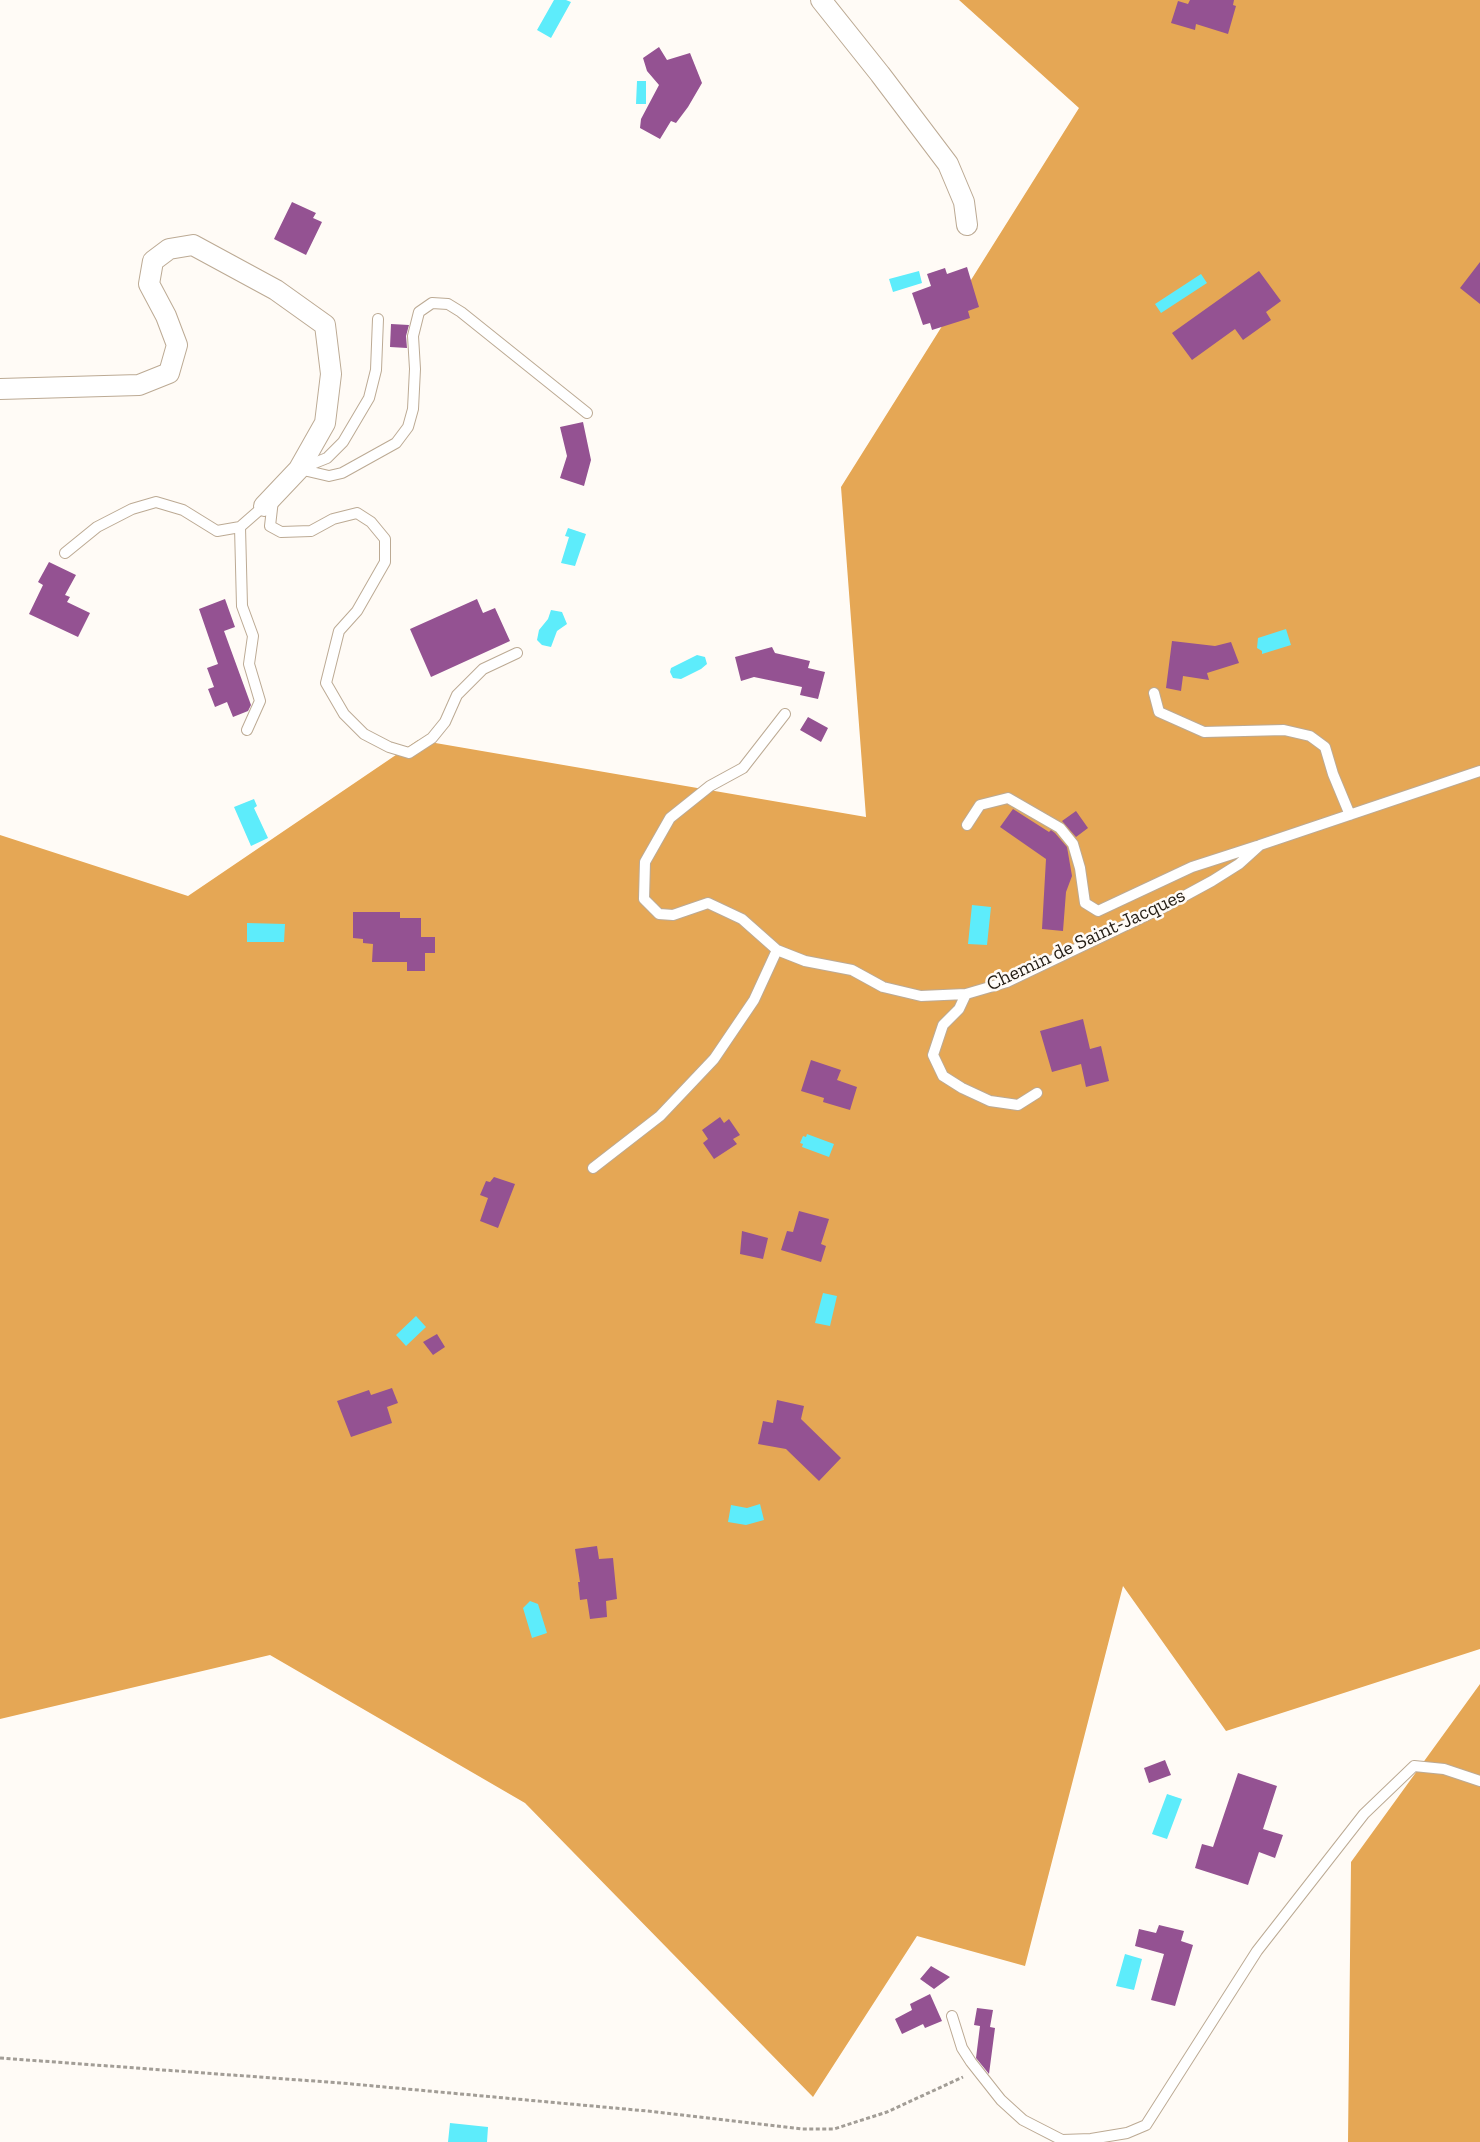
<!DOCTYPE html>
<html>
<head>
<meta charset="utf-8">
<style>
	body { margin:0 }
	canvas { display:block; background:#fffbf6 }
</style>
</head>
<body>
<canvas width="1480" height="2142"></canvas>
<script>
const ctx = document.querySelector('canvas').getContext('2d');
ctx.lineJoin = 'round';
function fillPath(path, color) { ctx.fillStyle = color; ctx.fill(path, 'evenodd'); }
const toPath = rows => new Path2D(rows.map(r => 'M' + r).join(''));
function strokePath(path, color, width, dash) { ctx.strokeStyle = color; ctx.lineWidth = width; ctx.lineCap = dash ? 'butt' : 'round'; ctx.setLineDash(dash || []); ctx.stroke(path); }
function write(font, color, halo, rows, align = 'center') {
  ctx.font = font + ' "Zilla Slab",serif'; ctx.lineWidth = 5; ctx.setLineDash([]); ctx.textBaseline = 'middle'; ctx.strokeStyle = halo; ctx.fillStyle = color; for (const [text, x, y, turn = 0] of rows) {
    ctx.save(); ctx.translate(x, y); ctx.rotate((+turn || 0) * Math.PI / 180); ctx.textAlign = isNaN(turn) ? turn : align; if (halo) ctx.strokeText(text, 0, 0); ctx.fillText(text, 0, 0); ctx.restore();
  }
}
const forest = toPath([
	[959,0,1480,0,1480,1649,1226,1731,1123,1586,1025,1966,917,1936,813,2097,525,1803,270,1655,0,1719,0,835,188,896,418,740,866,817,841,487,1079,108],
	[1480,1684,1480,2142,1348,2142,1351,1862]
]);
const water = toPath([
	[554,0,566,0,571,2,551,38,537,30],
	[637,81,646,81,646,104,636,104],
	[919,271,922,283,893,292,889,279],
	[1201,274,1207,283,1161,313,1155,304],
	[568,528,586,534,575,566,561,563,569,537,565,536],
	[551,610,562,612,567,624,557,631,551,647,542,645,537,640,539,630,548,619],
	[1286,629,1291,645,1262,654,1262,651,1257,648,1258,638],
	[697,655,705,657,707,664,701,669,681,679,673,678,670,672,671,668],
	[254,799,257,806,254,808,268,838,251,846,234,807],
	[972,905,991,907,987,945,968,944],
	[247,923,285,924,284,942,247,942],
	[807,1134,834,1144,829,1157,802,1147,803,1144,800,1143,803,1136,806,1137],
	[823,1293,837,1296,830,1326,815,1323],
	[416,1316,426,1327,406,1346,396,1335],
	[760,1504,764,1520,746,1525,728,1522,731,1505,747,1508],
	[530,1601,538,1604,547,1633,532,1638,523,1608],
	[1167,1794,1182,1799,1167,1839,1152,1834],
	[1125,1954,1142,1959,1134,1990,1116,1986],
	[450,2123,488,2127,487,2142,448,2142]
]);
const building = toPath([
	[1190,0,1234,0,1233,5,1236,6,1228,34,1196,24,1195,30,1171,23,1178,1,1188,4],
	[659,47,667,60,690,53,702,83,688,107,676,123,671,121,660,139,640,128,641,119,659,85,647,71,643,58],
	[292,202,316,213,313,218,322,222,306,255,274,239],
	[1480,262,1480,304,1460,288],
	[967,267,979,307,968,311,970,318,932,330,930,323,923,325,912,293,931,286,927,274,945,268,947,274],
	[1259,271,1281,301,1266,312,1271,320,1243,340,1235,329,1192,360,1172,333],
	[391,324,409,325,406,336,407,348,390,347],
	[583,422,591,460,584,486,560,478,567,456,560,427],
	[49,562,76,575,65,595,70,597,67,602,90,613,78,637,29,614,43,585,38,582],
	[225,599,235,627,224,631,251,705,248,711,233,717,227,702,215,707,208,689,214,687,207,668,218,664,199,609],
	[477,599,483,613,495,608,510,641,431,677,410,629],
	[1172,641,1215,646,1231,642,1239,663,1207,673,1209,680,1183,676,1181,691,1166,688],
	[772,647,775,653,810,661,808,668,825,672,818,699,800,695,802,687,754,677,741,681,735,657],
	[808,717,828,728,821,742,800,730],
	[1013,809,1049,832,1051,830,1055,833,1067,847,1072,876,1066,892,1063,931,1042,929,1046,859,1000,827],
	[1076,811,1088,828,1076,837,1062,821],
	[353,912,400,912,400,918,421,918,421,937,435,937,435,953,425,953,425,971,407,971,407,962,372,962,373,944,363,943,363,939,353,938],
	[1083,1019,1090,1049,1101,1046,1109,1081,1086,1087,1081,1064,1052,1072,1040,1031],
	[811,1060,841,1070,837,1080,857,1087,850,1110,823,1102,824,1098,801,1091],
	[720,1117,724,1123,729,1119,740,1135,733,1139,737,1144,714,1159,703,1143,708,1139,702,1130],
	[494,1177,515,1184,498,1228,480,1221,488,1198,480,1195,486,1181,490,1182],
	[799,1211,829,1219,821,1244,826,1246,821,1262,781,1250,787,1231,793,1232],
	[742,1231,768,1238,763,1259,740,1254],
	[437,1334,445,1347,433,1355,423,1342],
	[392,1388,398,1403,387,1407,392,1423,351,1437,337,1401,369,1390,371,1395],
	[777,1400,804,1406,801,1419,841,1458,819,1481,786,1449,758,1444,763,1421,773,1423],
	[597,1546,599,1559,613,1558,617,1599,606,1601,607,1617,590,1619,587,1599,580,1600,578,1582,580,1582,575,1549],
	[1165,1760,1171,1775,1149,1783,1144,1768],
	[1238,1773,1277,1786,1263,1829,1283,1835,1275,1858,1259,1852,1248,1885,1195,1868,1202,1844,1213,1847],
	[1159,1925,1184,1931,1181,1941,1193,1945,1175,2006,1151,2000,1164,1954,1135,1946,1139,1929,1156,1933],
	[931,1966,950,1977,934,1989,920,1979],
	[930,1994,942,2021,925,2028,923,2024,902,2034,895,2019,912,2010,910,2004],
	[977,2008,993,2010,990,2027,995,2028,989,2074,976,2058,980,2026,974,2025]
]);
const path = toPath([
	[0,2058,341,2083,647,2111,802,2129,834,2129,887,2112,963,2077]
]);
const lane = toPath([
	[302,468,327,458,343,442,369,398,376,370,378,319],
	[299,469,329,476,342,473,396,443,408,427,413,409,415,369,413,336,419,312,432,303,448,304,461,312,587,413],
	[273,500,270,526,281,532,311,531,333,519,357,513,371,522,385,539,385,562,357,611,339,631,326,683,344,714,364,734,389,747,409,753,432,738,445,722,457,695,483,669,517,653],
	[65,553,97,527,132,509,156,502,183,510,217,531,240,527],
	[1154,693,1159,712,1204,732,1284,730,1310,736,1325,747,1333,774,1350,815],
	[785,714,743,768,710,786,670,818,645,862,644,899,659,914,673,915,708,903,742,919,777,950,805,961,852,970,883,987,921,996,966,994,1007,982,1166,906,1212,881,1239,864,1260,845,1480,771],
	[247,730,260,701,249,664,253,636,242,606,240,527,264,506],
	[967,825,980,805,1008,798,1060,828,1073,844,1080,868,1085,903,1098,911,1192,867,1257,846],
	[966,994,959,1009,943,1025,933,1055,943,1076,962,1088,990,1101,1018,1105,1037,1093],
	[593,1168,660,1116,714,1059,754,1000,777,950],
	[952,2016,962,2048,971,2062,1001,2100,1023,2120,1062,2140,1091,2139,1127,2133,1146,2125,1257,1951,1364,1814,1414,1766,1444,1769,1480,1781]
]);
const street = toPath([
	[821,0,880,74,948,164,964,202,967,225],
	[0,389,139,385,169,373,177,345,166,316,149,284,153,261,169,249,193,245,276,290,325,325,331,374,325,423,299,469,264,506]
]);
const streetNames = [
	["Chemin de Saint-Jacques",1086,940,-25]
];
fillPath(forest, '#e5a755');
fillPath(water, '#5decfb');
fillPath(building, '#945292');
strokePath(lane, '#bcaa94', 12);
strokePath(street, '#bcaa94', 22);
strokePath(path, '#a29d96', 3, [4, 2.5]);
strokePath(lane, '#fff', 10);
strokePath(street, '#fff', 20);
write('20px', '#241d14', '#fffbf6', streetNames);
</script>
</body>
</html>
